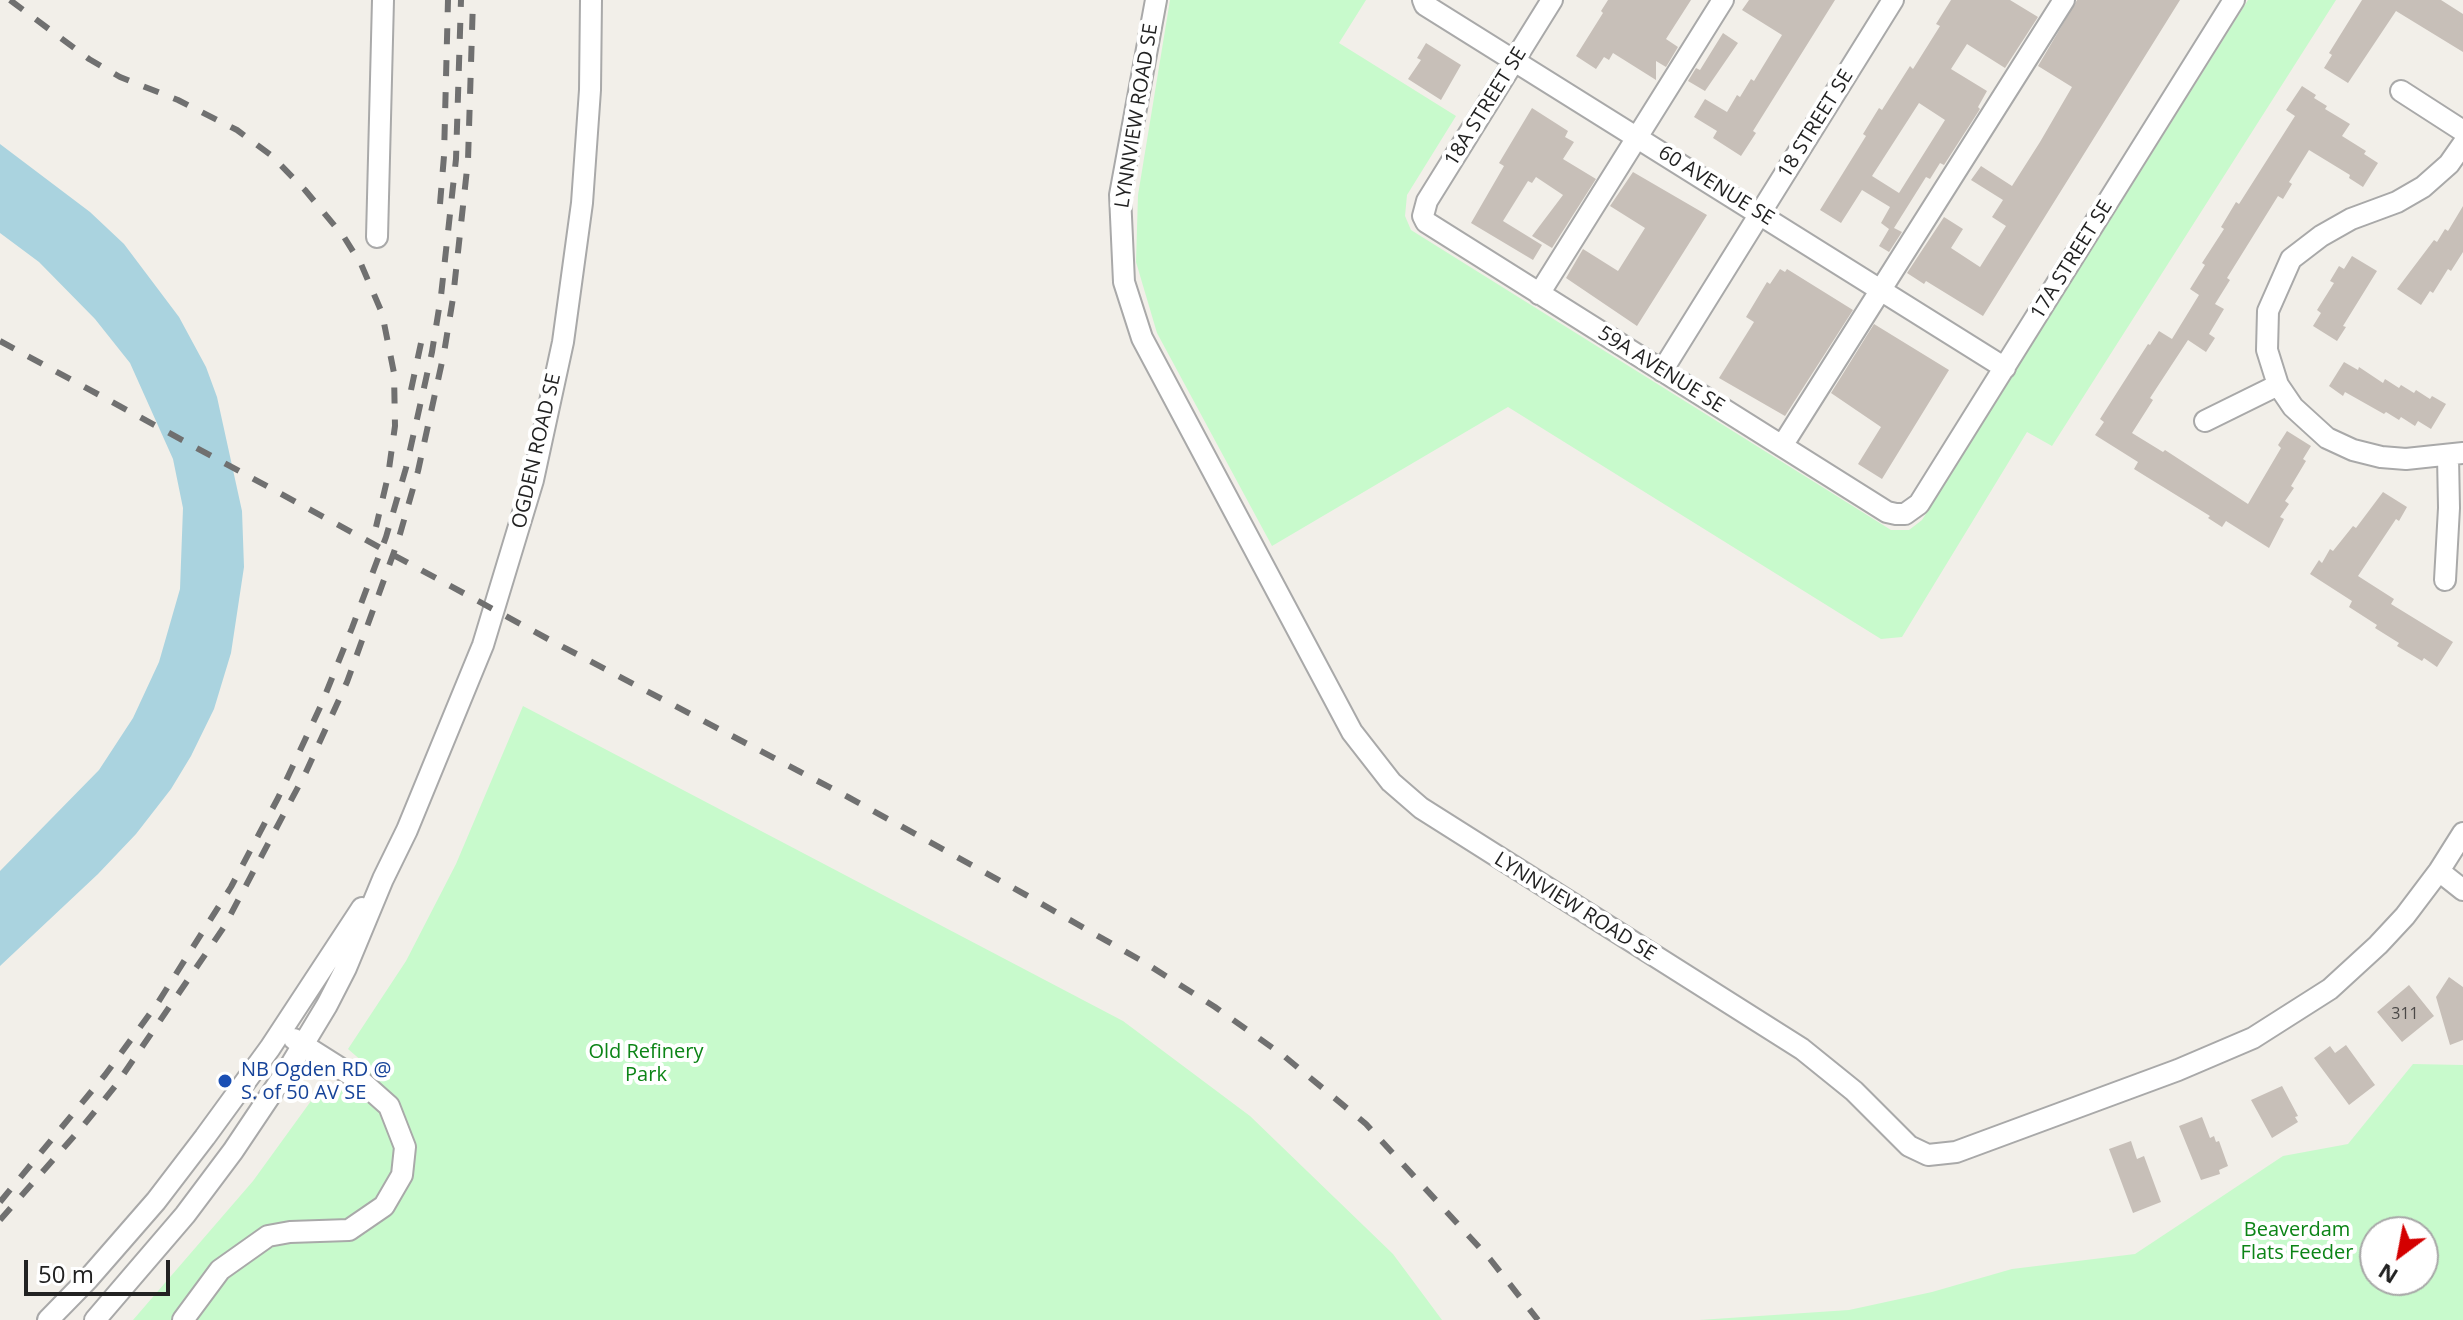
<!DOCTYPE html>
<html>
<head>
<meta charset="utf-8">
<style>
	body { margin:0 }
	#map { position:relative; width:2463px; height:1320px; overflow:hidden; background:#f2efe9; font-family:"Open Sans",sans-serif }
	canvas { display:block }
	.north { position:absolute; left:2359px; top:1216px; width:80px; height:80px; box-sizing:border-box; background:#fff; border:2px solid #a7a7a7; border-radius:50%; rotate:212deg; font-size:22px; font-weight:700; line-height:32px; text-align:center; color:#222 }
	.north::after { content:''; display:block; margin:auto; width:28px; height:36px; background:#d40000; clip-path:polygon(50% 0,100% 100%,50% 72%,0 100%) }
	.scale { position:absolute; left:24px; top:1260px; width:146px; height:36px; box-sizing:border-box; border:4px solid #222; border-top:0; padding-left:10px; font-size:24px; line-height:28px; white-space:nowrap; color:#222; -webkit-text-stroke:6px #fff; paint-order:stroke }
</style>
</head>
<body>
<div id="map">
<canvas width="2463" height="1320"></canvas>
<div class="north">N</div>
<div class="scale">50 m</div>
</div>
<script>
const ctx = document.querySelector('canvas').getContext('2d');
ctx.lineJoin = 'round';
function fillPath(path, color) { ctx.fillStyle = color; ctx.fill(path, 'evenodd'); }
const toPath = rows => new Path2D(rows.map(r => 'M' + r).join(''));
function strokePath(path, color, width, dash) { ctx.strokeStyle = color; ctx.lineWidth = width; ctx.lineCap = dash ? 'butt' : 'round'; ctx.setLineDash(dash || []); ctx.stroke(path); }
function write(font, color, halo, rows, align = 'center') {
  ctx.font = font + ' "Open Sans",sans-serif'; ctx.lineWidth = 8; ctx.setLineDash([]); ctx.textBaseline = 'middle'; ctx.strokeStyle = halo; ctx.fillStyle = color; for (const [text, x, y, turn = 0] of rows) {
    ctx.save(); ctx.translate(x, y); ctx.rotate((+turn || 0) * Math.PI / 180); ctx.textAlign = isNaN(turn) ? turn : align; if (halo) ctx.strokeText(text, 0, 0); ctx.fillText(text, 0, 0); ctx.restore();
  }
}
const park = toPath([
	[1170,0,1366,0,1339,43,1456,116,1407,195,1405,216,1411,230,1891,530,1909,530,1922,520,2248,0,2336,0,2052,446,2027,432,1902,637,1881,639,1508,407,1272,546,1157,333,1136,262,1138,195],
	[523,706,1123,1021,1250,1116,1393,1254,1442,1320,133,1320,253,1181,324,1083,355,1092,371,1069,348,1049,406,961,456,864],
	[2413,1064,2463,1065,2463,1320,1699,1320,1849,1310,1932,1292,2012,1269,2135,1254,2283,1156,2348,1144],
	[2375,1232,2423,1232,2423,1280,2375,1280]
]);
const water = toPath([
	[0,144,90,212,124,244,179,317,206,367,217,397,242,511,244,567,231,653,214,709,191,756,171,789,136,834,98,874,0,966,0,871,99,770,133,718,159,662,180,589,183,508,173,459,130,363,95,319,39,262,0,233]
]);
const building = toPath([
	[1608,0,1691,0,1666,39,1678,47,1666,67,1656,61,1656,80,1613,53,1609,60,1604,57,1596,69,1576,56,1603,13,1601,11],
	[1749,0,1835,0,1753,131,1756,133,1741,156,1713,138,1717,131,1694,117,1705,99,1727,112,1737,95,1740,97,1751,79,1754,81,1782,35,1742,10],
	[1951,0,2010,0,2038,17,2005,68,1967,44,1951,69,1987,91,1978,107,1980,109,1944,165,1940,163,1930,179,1926,177,1894,228,1902,232,1889,252,1879,246,1889,229,1881,223,1890,207,1862,190,1841,223,1820,210,1866,136,1863,134,1879,108,1882,110,1910,66,1913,69,1940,26,1936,24],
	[1919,103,1945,120,1899,193,1872,176],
	[2077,0,2180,0,1983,316,1926,281,1924,284,1907,273,1944,217,1963,229,1951,248,1980,267,2006,226,1992,217,2003,200,1971,180,1981,166,2012,186,2040,142,2072,87,2038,66],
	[2362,0,2441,0,2463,14,2463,52,2396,11,2348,83,2324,68,2332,55,2329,53],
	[1723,33,1738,43,1705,91,1688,81,1696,68,1700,70],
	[1426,43,1461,65,1441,100,1408,79,1421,60,1417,58],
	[2302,86,2316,95,2314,98,2327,106,2325,109,2350,124,2342,136,2366,151,2364,154,2378,163,2363,187,2349,178,2350,175,2309,150,2289,182,2292,184,2283,199,2278,196,2227,278,2230,280,2215,304,2224,309,2209,334,2215,338,2206,352,2188,340,2150,398,2153,400,2132,433,2163,452,2165,450,2248,504,2281,448,2278,445,2287,431,2311,446,2303,459,2306,461,2291,486,2294,488,2285,501,2289,504,2280,517,2284,519,2269,548,2226,521,2222,527,2208,518,2210,516,2134,469,2138,462,2095,435,2104,422,2100,419,2148,344,2150,345,2159,331,2172,339,2199,295,2190,289,2205,265,2202,263,2224,229,2221,227,2236,202,2239,204,2295,116,2286,110],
	[1532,108,1568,131,1565,137,1574,142,1563,159,1596,179,1552,248,1532,236,1563,195,1536,177,1532,183,1528,181,1503,221,1542,245,1533,260,1471,223,1504,166,1499,163],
	[1633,172,1707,215,1637,326,1566,278,1583,249,1618,271,1645,228,1610,206],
	[2463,206,2463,252,2451,271,2448,269,2433,293,2430,291,2421,305,2397,289,2434,240,2437,242,2445,229,2448,231],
	[2352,256,2377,271,2343,326,2346,327,2337,341,2313,326,2321,313,2317,310,2334,283,2330,281,2339,266,2344,269],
	[1780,269,1785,272,1787,269,1853,310,1785,416,1719,378,1754,322,1746,317,1767,282,1770,284],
	[1874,324,1949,370,1882,479,1858,464,1881,427,1831,393],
	[2344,362,2358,370,2359,367,2383,383,2385,379,2399,388,2401,385,2414,393,2416,390,2430,399,2432,396,2446,404,2431,429,2418,421,2415,426,2401,417,2399,420,2386,412,2384,414,2345,392,2343,396,2329,386],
	[2383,492,2407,507,2399,521,2396,519,2358,576,2394,599,2391,604,2453,642,2437,667,2424,658,2422,661,2397,646,2399,643,2375,628,2377,625,2349,607,2352,601,2310,574,2319,560,2322,563,2330,549,2333,551,2353,526,2356,528],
	[2449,977,2463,987,2463,1040,2450,1045,2436,997],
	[2409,985,2434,1016,2402,1042,2377,1012],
	[2346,1045,2375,1085,2349,1105,2314,1058,2330,1046,2335,1053],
	[2282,1086,2298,1116,2295,1117,2298,1122,2272,1138,2251,1100],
	[2202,1117,2210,1138,2214,1136,2216,1142,2219,1141,2228,1166,2219,1170,2220,1174,2201,1180,2179,1126],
	[2131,1141,2137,1159,2144,1156,2161,1202,2133,1213,2109,1149]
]);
const minor = toPath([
	[1156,0,1120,195,1124,282,1142,338,1352,732,1391,782,1421,808,1802,1049,1854,1091,1909,1146,1928,1155,1956,1152,2178,1070,2253,1038,2330,989,2378,945,2405,916,2439,871,2463,833],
	[1423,0,1425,5,2005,368],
	[1552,0,1427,201,1423,216,1426,222,1887,512,1896,514,1905,514,1919,504,2234,0],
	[2401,91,2463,131],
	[2463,144,2449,164,2423,187,2397,202,2351,219,2321,236,2291,259,2268,311,2267,350,2278,385,2293,407,2327,438,2353,450,2381,457,2406,459,2463,453],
	[377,237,383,0],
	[1539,294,1723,0],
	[1662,371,1893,0],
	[2205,421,2278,385],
	[1782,446,2064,0],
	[2445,580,2449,508,2448,456],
	[2439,871,2463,890],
	[48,1320,88,1279,156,1201,205,1137,270,1048,362,908],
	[95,1320,185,1215,233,1151,292,1063,327,1005,346,968,383,879,407,830,483,645,533,480,563,342,582,203,590,90,591,0],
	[183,1320,220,1270,268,1236,290,1232,349,1230,384,1206,402,1175,405,1147,389,1106,362,1082,294,1039]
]);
const rail = toPath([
	[10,0,89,59,120,77,178,100,237,130,272,156,305,190,344,237,361,264,382,313,394,373,395,426,388,476,376,527],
	[440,204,444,156,448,0],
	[0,341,548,639,848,797,1026,895,1142,961,1215,1007,1284,1056,1366,1124,1490,1259,1538,1320],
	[411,390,421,343],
	[0,1202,105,1075,157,1004,231,887,278,798,322,703,352,628,386,537,406,468,432,352,441,296,456,159,461,0],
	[0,1220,83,1126,116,1085,224,927,306,772,347,682,398,541,418,471,444,353,453,298,468,160,473,0]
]);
const markers = [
	[225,1081,8,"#1a4fb4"]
];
const numberNames = [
	["311",2405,1014]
];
const streetNames = [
	["18A STREET SE",1486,107,-58],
	["LYNNVIEW ROAD SE",1137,116,-81],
	["18 STREET SE",1816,124,-58],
	["60 AVENUE SE",1716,186,32],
	["17A STREET SE",2072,260,-58],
	["59A AVENUE SE",1661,370,32],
	["OGDEN ROAD SE",537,451,-77],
	["LYNNVIEW ROAD SE",1575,907,32]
];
const parkNames = [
	["Old Refinery",646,1052],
	["Park",646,1075],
	["Beaverdam",2297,1230],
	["Flats Feeder",2297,1253]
];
const transitNames = [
	["NB Ogden RD @",241,1070],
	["S. of 50 AV SE",241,1093]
];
fillPath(park, '#c8facc');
fillPath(water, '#aad3df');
fillPath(building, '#c7bfb8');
strokePath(minor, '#a9a9a9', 24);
strokePath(minor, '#fff', 20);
strokePath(rail, '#707070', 6, [16, 16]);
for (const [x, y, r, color] of markers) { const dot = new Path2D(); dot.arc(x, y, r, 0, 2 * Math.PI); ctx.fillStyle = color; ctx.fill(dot); strokePath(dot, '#fff', 3); }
write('16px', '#4b4948', null, numberNames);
write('20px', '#222', '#fff', streetNames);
write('20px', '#0c8416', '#fff', parkNames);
write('20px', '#164399', '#fff', transitNames, 'left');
</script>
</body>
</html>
